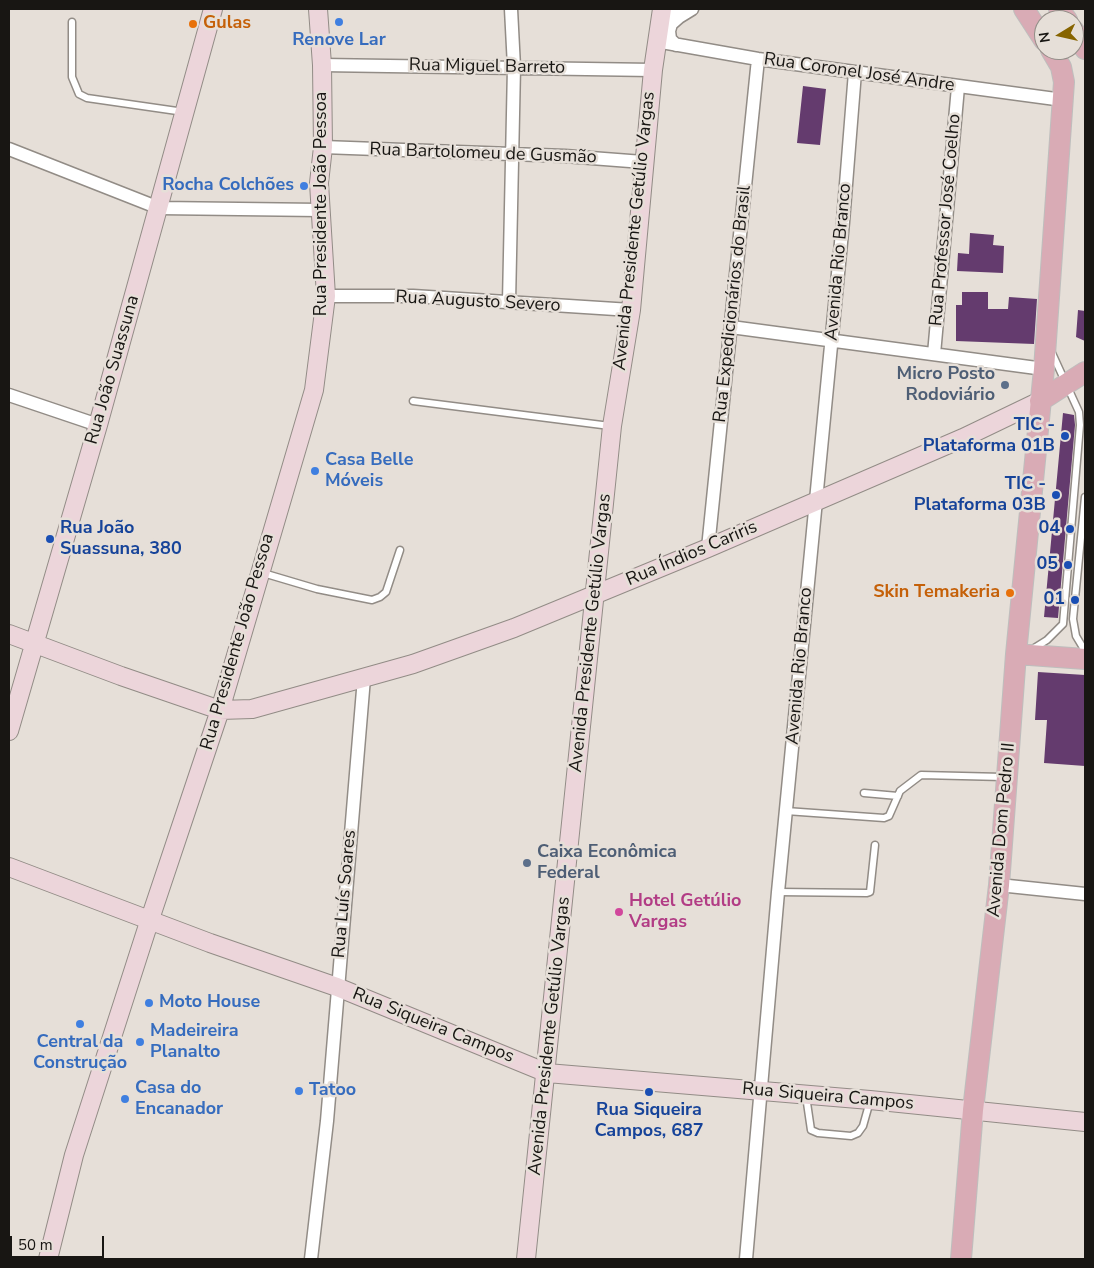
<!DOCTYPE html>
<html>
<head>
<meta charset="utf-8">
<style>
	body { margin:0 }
	#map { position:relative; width:1094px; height:1268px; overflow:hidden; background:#e6dfd8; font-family:"Nunito Sans",sans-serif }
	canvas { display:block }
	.frame { position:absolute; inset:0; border:10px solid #181613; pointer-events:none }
	.north { position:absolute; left:1034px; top:10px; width:50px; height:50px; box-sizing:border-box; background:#e6dfd8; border:1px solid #948f89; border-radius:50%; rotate:261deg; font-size:14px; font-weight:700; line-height:20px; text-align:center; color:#181613 }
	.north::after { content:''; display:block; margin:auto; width:18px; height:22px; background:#876400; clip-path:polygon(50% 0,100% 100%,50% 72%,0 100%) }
	.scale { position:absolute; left:10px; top:1236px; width:94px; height:22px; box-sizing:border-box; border:2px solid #181613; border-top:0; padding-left:6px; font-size:15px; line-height:18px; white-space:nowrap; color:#181613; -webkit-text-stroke:4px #e6dfd8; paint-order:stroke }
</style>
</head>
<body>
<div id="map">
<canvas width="1094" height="1268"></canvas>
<div class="frame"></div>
<div class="north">N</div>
<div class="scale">50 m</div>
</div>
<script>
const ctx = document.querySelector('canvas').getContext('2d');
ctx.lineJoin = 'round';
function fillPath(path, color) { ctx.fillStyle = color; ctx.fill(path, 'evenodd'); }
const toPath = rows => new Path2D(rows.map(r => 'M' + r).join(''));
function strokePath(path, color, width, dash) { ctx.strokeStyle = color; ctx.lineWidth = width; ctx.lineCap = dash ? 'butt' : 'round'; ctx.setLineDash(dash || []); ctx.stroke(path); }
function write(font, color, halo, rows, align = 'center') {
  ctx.font = font + ' "Nunito Sans",sans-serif'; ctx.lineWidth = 5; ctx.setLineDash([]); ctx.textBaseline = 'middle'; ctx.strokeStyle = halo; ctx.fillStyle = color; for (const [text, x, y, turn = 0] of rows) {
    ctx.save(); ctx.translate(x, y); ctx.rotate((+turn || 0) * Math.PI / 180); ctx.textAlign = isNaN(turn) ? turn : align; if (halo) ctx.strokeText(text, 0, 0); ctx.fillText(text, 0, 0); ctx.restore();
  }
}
const building = toPath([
	[803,86,826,89,820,145,797,143],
	[970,233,994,235,993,245,1004,246,1003,273,957,271,958,253,969,254],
	[962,292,988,292,988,309,1008,309,1009,297,1037,299,1034,344,956,341,956,305,962,305],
	[1078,310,1085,311,1085,341,1076,337],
	[1063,413,1074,415,1075,425,1058,618,1044,617],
	[1038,672,1085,675,1085,766,1044,763,1047,720,1035,720]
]);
const lane = toPath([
	[72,22,72,77,79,94,87,98,184,112],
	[413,401,610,426],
	[1085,497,1073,619,1076,636,1085,651],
	[263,573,317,589,372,600,380,597,386,592,400,550],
	[1031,650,1047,640,1063,624,1080,425,1079,412,1052,353],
	[864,793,898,796],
	[786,811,884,818,889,816,900,791,921,775,1003,777],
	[778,892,867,893,870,892,875,845],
	[806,1096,811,1130,818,1133,851,1136,858,1133,863,1126,870,1101]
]);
const street = toPath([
	[673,14,679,17,692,9],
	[656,41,758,59,1063,100],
	[676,45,670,39,669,31,671,24,679,17],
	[322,65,653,70],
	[323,147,565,156,643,162],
	[9,149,159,208,320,210],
	[326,296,413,296,631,310],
	[509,302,514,67,511,9],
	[731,327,1044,369],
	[934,354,958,87],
	[9,395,98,425],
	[708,548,758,59],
	[999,885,1085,894],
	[311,1259,327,1121,364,678],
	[746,1259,778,892,843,222,855,72]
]);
const secondary = toPath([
	[9,634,121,676,220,710,252,709,413,664,514,628,708,548,963,438,1040,401],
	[9,731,98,425,213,9],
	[9,867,210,943,337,987,547,1073,870,1100,1085,1122],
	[48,1259,74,1155,150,919,220,710,314,390,326,296,319,183,323,147,322,65,318,9],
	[526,1259,612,426,631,310,653,70,662,9]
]);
const primary = toPath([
	[1024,9,1044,40],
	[1059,9,1067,20],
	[1074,31,1085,49],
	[1040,401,1085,372],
	[1016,654,1085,659],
	[961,1259,973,1110,999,885,1016,654,1044,369,1064,82,1061,67,1051,50]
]);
const markers = [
	[339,22,5,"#3f7fe0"],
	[193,24,5,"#e8710a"],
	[304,186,5,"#3f7fe0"],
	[1005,385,5,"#5c6f8a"],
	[1065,436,5,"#1a4fb4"],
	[315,471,5,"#3f7fe0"],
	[1056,495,5,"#1a4fb4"],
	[1070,529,5,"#1a4fb4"],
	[50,539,5,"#1a4fb4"],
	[1068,565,5,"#1a4fb4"],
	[1010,593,5,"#e8710a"],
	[1075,600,5,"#1a4fb4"],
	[527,863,5,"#5c6f8a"],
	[619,912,5,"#d1479c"],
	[149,1003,5,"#3f7fe0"],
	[80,1024,5,"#3f7fe0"],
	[140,1042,5,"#3f7fe0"],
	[299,1091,5,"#3f7fe0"],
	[649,1092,5,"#1a4fb4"],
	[125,1099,5,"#3f7fe0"]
];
const foodNames = [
	["Gulas",203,24],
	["Skin Temakeria",1000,593,"right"]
];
const shopNames = [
	["Renove Lar",339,41,"center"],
	["Rocha Colchões",294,186,"right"],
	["Casa Belle",325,461],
	["Móveis",325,482],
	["Moto House",159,1003],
	["Madeireira",150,1032],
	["Planalto",150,1053],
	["Central da",80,1043,"center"],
	["Construção",80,1064,"center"],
	["Casa do",135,1089],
	["Encanador",135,1110],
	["Tatoo",309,1091]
];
const streetNames = [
	["Rua Miguel Barreto",487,67,1],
	["Rua Coronel José Andre",859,73,8],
	["Rua Bartolomeu de Gusmão",483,154,2],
	["Rua Presidente João Pessoa",322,204,-90],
	["Rua Professor José Coelho",946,220,-85],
	["Avenida Presidente Getúlio Vargas",635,231,-84],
	["Avenida Rio Branco",839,262,-85],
	["Rua Augusto Severo",478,302,3],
	["Rua Expedicionários do Brasil",733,304,-84],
	["Rua João Suassuna",113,370,-74],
	["Rua Índios Cariris",692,554,-23],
	["Avenida Presidente Getúlio Vargas",591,633,-84],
	["Rua Presidente João Pessoa",238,642,-74],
	["Avenida Rio Branco",800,666,-85],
	["Avenida Dom Pedro II",1002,830,-85],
	["Rua Luís Soares",345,894,-85],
	["Rua Siqueira Campos",433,1026,22],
	["Avenida Presidente Getúlio Vargas",550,1036,-84],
	["Rua Siqueira Campos",828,1097,5]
];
const serviceNames = [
	["Micro Posto",995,375],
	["Rodoviário",995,396],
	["Caixa Econômica",537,853,"left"],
	["Federal",537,874,"left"]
];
const transitNames = [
	["TIC -",1055,426],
	["Plataforma 01B",1055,447],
	["TIC -",1046,485],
	["Plataforma 03B",1046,506],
	["Rua João",60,529,"left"],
	["Suassuna, 380",60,550,"left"],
	["04",1060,529],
	["05",1058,565],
	["01",1065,600],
	["Rua Siqueira",649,1111,"center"],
	["Campos, 687",649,1132,"center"]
];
const hotelNames = [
	["Hotel Getúlio",629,902],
	["Vargas",629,923]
];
fillPath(building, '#643b6e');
strokePath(lane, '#928c86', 9);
strokePath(street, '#928c86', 15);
strokePath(secondary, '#928c86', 20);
strokePath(primary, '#bebebd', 22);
strokePath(lane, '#fff', 6);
strokePath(street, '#fff', 12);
strokePath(secondary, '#ecd5da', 18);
strokePath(primary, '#d9abb5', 20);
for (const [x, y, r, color] of markers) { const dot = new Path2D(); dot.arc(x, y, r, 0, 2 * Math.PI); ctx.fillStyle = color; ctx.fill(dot); strokePath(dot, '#e6dfd8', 2); }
write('bold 18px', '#c56008', '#e6dfd8', foodNames, 'left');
write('bold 18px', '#366cbe', '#e6dfd8', shopNames, 'left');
write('18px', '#181613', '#e6dfd8', streetNames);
write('bold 18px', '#4e5e75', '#e6dfd8', serviceNames, 'right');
write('bold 18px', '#164399', '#e6dfd8', transitNames, 'right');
write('bold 18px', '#b23c85', '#e6dfd8', hotelNames, 'left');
</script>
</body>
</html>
